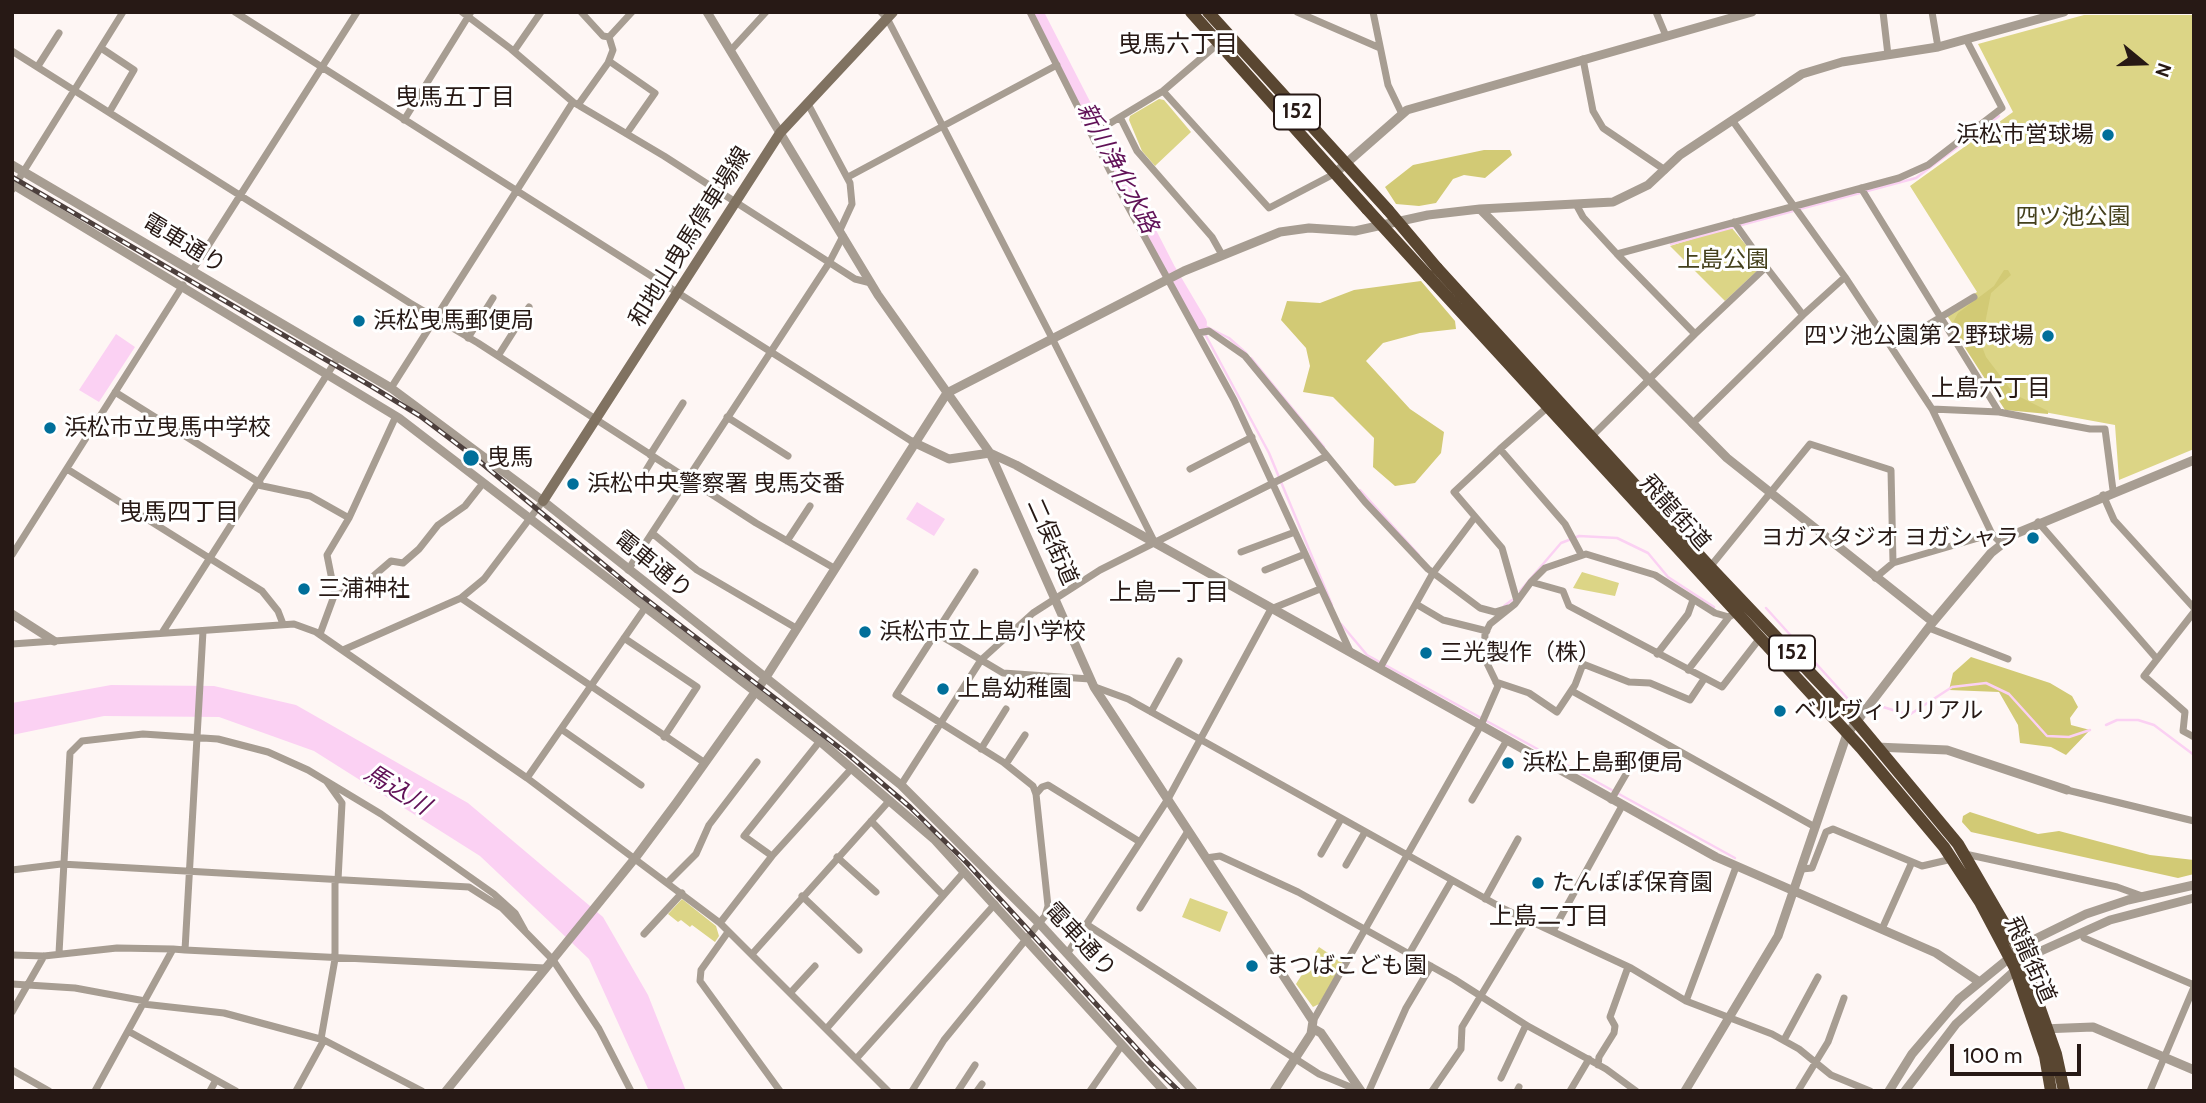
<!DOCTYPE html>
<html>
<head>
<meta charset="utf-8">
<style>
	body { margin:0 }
	#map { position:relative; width:2206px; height:1103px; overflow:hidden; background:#fef6f4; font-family:Cabin,sans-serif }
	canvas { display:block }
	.frame { position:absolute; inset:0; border:14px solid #271915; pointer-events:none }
	.north { position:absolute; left:2108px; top:28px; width:70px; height:70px; -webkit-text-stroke:5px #fff; paint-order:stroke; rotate:109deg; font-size:19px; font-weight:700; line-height:28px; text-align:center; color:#271915 }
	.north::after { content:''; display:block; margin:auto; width:24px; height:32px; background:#271915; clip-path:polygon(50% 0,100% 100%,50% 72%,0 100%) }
	.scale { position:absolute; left:1950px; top:1044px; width:131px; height:32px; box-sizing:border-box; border:4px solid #271915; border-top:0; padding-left:9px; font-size:21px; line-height:24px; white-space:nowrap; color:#271915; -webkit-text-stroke:5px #fff; paint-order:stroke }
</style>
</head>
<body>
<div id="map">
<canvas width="2206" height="1103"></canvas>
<div class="frame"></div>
<div class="north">N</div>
<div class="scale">100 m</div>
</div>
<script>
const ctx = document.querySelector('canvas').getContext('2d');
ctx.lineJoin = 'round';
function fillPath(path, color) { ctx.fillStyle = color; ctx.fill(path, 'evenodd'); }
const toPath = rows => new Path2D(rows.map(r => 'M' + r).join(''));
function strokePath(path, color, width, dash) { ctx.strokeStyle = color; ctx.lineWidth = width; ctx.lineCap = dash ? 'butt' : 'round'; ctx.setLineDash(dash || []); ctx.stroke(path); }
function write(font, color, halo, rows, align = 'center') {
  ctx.font = font + ' Cabin,"Noto Sans JP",sans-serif'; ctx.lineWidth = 6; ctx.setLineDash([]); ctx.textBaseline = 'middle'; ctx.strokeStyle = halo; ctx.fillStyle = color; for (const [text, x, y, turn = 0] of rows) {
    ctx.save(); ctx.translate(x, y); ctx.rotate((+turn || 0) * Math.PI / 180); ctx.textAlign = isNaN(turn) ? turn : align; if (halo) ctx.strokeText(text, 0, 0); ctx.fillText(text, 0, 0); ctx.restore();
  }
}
const green = toPath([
	[2084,15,2194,15,2194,449,2119,480,2115,425,2011,406,1945,313,1977,292,1910,186,2013,112,1978,44],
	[1159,99,1164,100,1191,132,1155,166,1142,151,1129,120,1130,116],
	[1731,227,1761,263,1759,269,1725,301,1670,246],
	[1582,572,1619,583,1615,596,1573,588],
	[1190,898,1228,912,1220,932,1182,917],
	[682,899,716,926,719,936,715,942,692,925,690,927,681,920,678,922,668,914],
	[1319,947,1343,963,1319,1004,1313,1007,1296,984]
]);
const forest = toPath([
	[1484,150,1510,150,1512,155,1485,178,1464,175,1453,179,1436,203,1419,206,1396,204,1385,187,1413,165],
	[2004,270,2008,270,2011,275,1991,293,1981,344,1986,357,2014,394,2048,411,2048,414,2005,410,1951,326,1958,313,1994,286],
	[1421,281,1455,321,1456,329,1420,333,1383,343,1366,361,1410,409,1444,432,1441,453,1415,483,1395,486,1373,467,1374,438,1333,397,1303,392,1310,366,1306,348,1281,320,1287,301,1320,303,1354,290],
	[1971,657,2050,683,2072,696,2078,707,2070,718,2071,725,2090,730,2066,755,2051,747,2020,743,2018,725,1999,692,1949,690,1953,673],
	[1970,812,2038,834,2059,831,2150,855,2194,860,2194,874,2178,878,1971,832,1962,822,1963,816]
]);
const water = toPath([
	[116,334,135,347,99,402,79,390],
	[917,502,945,519,934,536,906,519],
	[111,685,214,686,296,705,468,803,603,917,648,995,686,1091,649,1091,589,959,480,856,314,751,219,717,104,716,12,735,12,703]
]);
const stream = toPath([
	[1800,209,1916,178,1999,116],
	[1671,244,1793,211],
	[1199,323,1269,453,1332,605],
	[1199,323,1229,338,1246,353],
	[1251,358,1324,447],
	[1360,490,1419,555],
	[1520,591,1561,543,1579,536,1617,538,1648,553,1668,577,1714,607],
	[1504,606,1512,600],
	[1766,608,1848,699,1857,702],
	[1341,624,1367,655,1735,858],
	[1880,706,1909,715,1952,687,1986,683,2009,694,2047,736,2069,737,2090,730],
	[2106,725,2117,720,2138,720,2154,725,2194,755]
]);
const river = toPath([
	[1035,12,1167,269,1199,323]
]);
const minor = toPath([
	[235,12,913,442],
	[462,12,511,49,573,102,664,156,855,279,871,283],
	[581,12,603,36,609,37],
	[881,12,887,18,1053,340,1155,543],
	[1030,12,1125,201,1234,400,1350,651],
	[1297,12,1380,48],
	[1373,12,1388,85,1402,114],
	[1656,12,1666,36],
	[1883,12,1888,55],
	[1932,12,1938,47],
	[1219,43,1163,91,1120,117,1137,151,1212,237,1221,253],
	[101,48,134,70,110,111],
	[732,49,766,12],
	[12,51,410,303,478,343,756,523,834,568],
	[514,51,541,12],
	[1583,59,1593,111,1603,128,1665,170],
	[609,61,655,93,627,133],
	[38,66,59,33],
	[1163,91,1269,208,1334,174],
	[808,104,850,183,852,204,840,230],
	[578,105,608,63,613,50,609,37,632,12],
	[404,120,471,12],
	[1732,120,1845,277,1803,315],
	[1104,127,1120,117],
	[848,177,1057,65],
	[1861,188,1999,412,1932,409],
	[12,190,123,12],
	[1577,206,1583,217,1617,254],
	[192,271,357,12],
	[1845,277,1932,409,1992,534,2001,543],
	[1198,333,1209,331,1245,356,1365,502,1428,569,1480,608,1495,612,1508,608],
	[1695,334,1766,267,1734,222],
	[468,338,493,298],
	[1893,346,1974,297],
	[498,356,529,307],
	[391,388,573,102],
	[115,392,260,483],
	[1549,406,1500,449,1565,524,1581,554],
	[1999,412,2090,429,2105,429,2113,490],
	[727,417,788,456],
	[1692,424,1803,315,1766,267],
	[1592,436,1695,334,1617,254,1899,178,1928,165,2002,108,1966,39],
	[1500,449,1454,492,1502,548,1517,601],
	[650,455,683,403],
	[67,469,262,591,278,611,283,624],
	[1190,469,1252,437],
	[640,480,654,457],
	[258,485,310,496,349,518,396,416],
	[2103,495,2114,520,2194,608],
	[2038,522,2157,659],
	[652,533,829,263,843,236],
	[787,541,810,506],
	[1241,552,1295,532],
	[12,555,183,285],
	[1710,567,1810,444,1891,470,1893,563],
	[628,570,652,533,697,570,796,628],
	[1265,570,1305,554],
	[1875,578,1893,563,1992,534],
	[1531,582,1563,591,1569,606,1722,687,1760,638],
	[335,595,327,555,349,518],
	[461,598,705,763],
	[1416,604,1443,620,1487,631],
	[2194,612,2144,676,2185,712,2183,731,2194,737],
	[1929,628,2008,659],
	[162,633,337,359],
	[936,633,1003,673,1090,679],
	[320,634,334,596,363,585,391,561,403,563,419,549,438,525,465,506,480,487],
	[624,638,697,687,664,737],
	[12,644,294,624,316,632,527,778,720,923,888,1091],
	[343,650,461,598,484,579,543,501],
	[1657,654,1688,614,1693,600],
	[1380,668,1433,573,1475,517],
	[1688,670,1729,617],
	[1496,682,1529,693,1557,712,1575,685,1583,664,1629,682,1650,683,1690,700,1704,679],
	[1095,687,1128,699,1504,909,1631,968,1686,1001,1772,1034,1799,1049,1831,1075,1870,1091],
	[1572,691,1815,827],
	[1151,712,1179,661],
	[561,729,641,785],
	[981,749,1006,709],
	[1006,764,1025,735],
	[527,778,645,608],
	[327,782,342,803,338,880],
	[901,785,981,660,1033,613,1100,570,1327,456],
	[2067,790,2194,821],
	[1036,794,1042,787,1048,785,1140,842],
	[1472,800,1507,740],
	[1611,800,1632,764],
	[871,821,943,895],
	[1321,854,1341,819],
	[1965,854,2117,887,2142,896],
	[772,856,744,836,820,741],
	[837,857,876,892],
	[1206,858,1220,856,1298,892,1454,979,1526,1025,1606,1069,1636,1091],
	[1346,865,1365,832],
	[1802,869,1812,868,1826,832,1833,829,1922,866,1952,859],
	[12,870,61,864,469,887,502,908,553,960,599,1029,631,1091],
	[668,882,696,854,709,825,757,762],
	[802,896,859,950],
	[1485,899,1518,839],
	[1140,908,1188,831],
	[720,923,772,856,852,768],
	[1086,924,1319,1074,1360,1091],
	[1882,929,1912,862],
	[1553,931,1622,806],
	[728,932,701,970,700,981,780,1091],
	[644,934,682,893],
	[2084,938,2194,985],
	[185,950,545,968],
	[59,953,70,753,82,741,143,734,218,739,268,752,308,770,381,814,494,894,515,913,525,931],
	[753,953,890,800],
	[1067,954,1168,799,1271,609,1320,589],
	[1409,954,1452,880],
	[12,955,44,956,117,948,173,949],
	[12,984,75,988,145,1001],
	[792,991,815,966],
	[1686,1001,1736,867],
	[143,1004,224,1013,324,1040,422,1091],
	[12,1012,44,956],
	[1313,1021,1481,725,1498,686,1484,657,1485,634,1490,624,1515,604,1531,582,1545,568,1586,554,1655,575,1715,613,1729,617,1737,612],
	[827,1028,964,872],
	[128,1031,236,1091],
	[321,1039,335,959,335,880],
	[1784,1040,1818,977],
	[856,1059,995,904],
	[1598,1065,1599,1057,1614,1033,1615,1026,1610,1017,1628,967],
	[12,1070,49,1091],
	[1501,1078,1526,1025],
	[95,1091,173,949,185,950,203,631],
	[210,1091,216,1080],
	[296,1091,324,1040],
	[912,1091,944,1040,1045,916,1048,906,1036,794,1033,786,1003,762,896,695,975,572],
	[958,1091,975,1065],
	[977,1091,982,1084],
	[1090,1091,1122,1045],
	[1369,1091,1406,1008,1431,966],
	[1432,1091,1461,1049,1462,1027,1527,919],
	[1517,1091,1519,1087],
	[1570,1091,1589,1059],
	[1798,1091,1828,1042,1844,998],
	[2150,1091,2194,987]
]);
const tertiary = toPath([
	[707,12,878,295,990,453,1094,687,1313,1021,1311,1034,1274,1091],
	[12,165,391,388,543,501,901,785,1039,923,1193,1091],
	[1334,174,1407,110,1752,12],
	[12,184,399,418,822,743,934,839,1164,1091],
	[1480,209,1727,458,1933,622],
	[913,442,949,459,990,453,1016,465,1716,857,1936,953,1978,981],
	[12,614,54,641],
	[1876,747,1947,750,2067,790],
	[1314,1029,1321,1033,1361,1091],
	[2042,1029,2093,1027,2194,1070],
	[446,1091,636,857,677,802,766,677,947,393,1184,271,1280,232,1309,228,1355,231,1428,215,1480,209,1613,202,1648,185,1680,155,1802,74,1842,62,1938,47,2064,12],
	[1685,1091,1778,936,1847,734,1933,622,1991,553,2015,534,2194,460],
	[1889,1091,1912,1054,1959,999,2029,942,2086,914,2128,900,2194,885],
	[1905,1091,1956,1024,2032,955,2110,920,2194,898]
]);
const secondary = toPath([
	[543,501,780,133,893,12]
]);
const trunk = toPath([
	[1191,12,1367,209],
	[1208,12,1388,210],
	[1437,268,1710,567,1855,720,1958,844,2019,949,2056,1054,2064,1091],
	[1428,276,1861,748,1944,847,1980,902,2015,968,2045,1056,2051,1091]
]);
const rail = toPath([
	[12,177,371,386,420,416,473,456,638,593,849,755,910,807,967,863,1150,1063,1179,1091]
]);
const trunkBridge = toPath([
	[1367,209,1428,276],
	[1388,210,1437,268]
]);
const markers = [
	[2108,135,7,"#006f9a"],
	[359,321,7,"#006f9a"],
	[2048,336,7,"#006f9a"],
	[50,428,7,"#006f9a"],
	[471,458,9,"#006f9a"],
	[573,484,7,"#006f9a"],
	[2033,538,7,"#006f9a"],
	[304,589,7,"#006f9a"],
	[865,632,7,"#006f9a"],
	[1426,653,7,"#006f9a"],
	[943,689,7,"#006f9a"],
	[1780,711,7,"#006f9a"],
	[1508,763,7,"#006f9a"],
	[1538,883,7,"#006f9a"],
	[1252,966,7,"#006f9a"]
];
const shields = [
	[1297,112,46],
	[1792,653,46]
];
const shieldNames = [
	["152",1297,112],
	["152",1792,653]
];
const poiNames = [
	["浜松市営球場",2094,135,"right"],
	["浜松曳馬郵便局",373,321],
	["四ツ池公園第２野球場",2034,336,"right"],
	["浜松市立曳馬中学校",64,428],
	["曳馬",487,458],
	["浜松中央警察署 曳馬交番",587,484],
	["ヨガスタジオ ヨガシャラ",2019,538,"right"],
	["三浦神社",318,589],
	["浜松市立上島小学校",879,632],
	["三光製作（株）",1440,653],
	["上島幼稚園",957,689],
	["ベルヴィ リリアル",1794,711],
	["浜松上島郵便局",1522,763],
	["たんぽぽ保育園",1552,883],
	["まつばこども園",1266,966]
];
const parkNames = [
	["四ツ池公園",2073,217],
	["上島公園",1723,260]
];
const streetNames = [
	["和地山曳馬停車場線",690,237,-58],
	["電車通り",184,244,31],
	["飛龍街道",1675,513,48],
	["二俣街道",1052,542,66],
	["電車通り",653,565,39],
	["電車通り",1080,940,47],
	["飛龍街道",2030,960,66]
];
const neighbourhoodNames = [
	["曳馬六丁目",1178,45],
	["曳馬五丁目",455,98],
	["上島六丁目",1991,389],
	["曳馬四丁目",179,513],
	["上島一丁目",1169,593],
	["上島二丁目",1549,917]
];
const waterNames = [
	["新川浄化水路",1117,168,62],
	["馬込川",397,790,32]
];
fillPath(green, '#dcd586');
fillPath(forest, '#d2ca75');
fillPath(water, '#fbd1f3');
strokePath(stream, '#fbd1f3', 2.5);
strokePath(river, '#fbd1f3', 16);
strokePath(minor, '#a79d92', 7);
strokePath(tertiary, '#a79d92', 9);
strokePath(secondary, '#807261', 10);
strokePath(trunk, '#594631', 12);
strokePath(rail, '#4c3f3c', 5);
strokePath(rail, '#fff', 2.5, [8]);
strokePath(trunkBridge, '#594631', 12);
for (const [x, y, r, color] of markers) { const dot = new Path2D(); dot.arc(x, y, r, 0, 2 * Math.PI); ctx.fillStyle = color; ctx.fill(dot); strokePath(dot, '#fff', 2.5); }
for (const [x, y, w] of shields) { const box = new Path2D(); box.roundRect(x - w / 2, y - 17.5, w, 35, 5); ctx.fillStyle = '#fff'; ctx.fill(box); strokePath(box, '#271915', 2); }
write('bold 21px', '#271915', null, shieldNames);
write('23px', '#271915', '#fff', poiNames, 'left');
write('23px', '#44401c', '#fff', parkNames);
write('23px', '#271915', '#fff', streetNames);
write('24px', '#271915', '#fff', neighbourhoodNames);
write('italic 24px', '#601157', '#fff', waterNames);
</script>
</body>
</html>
